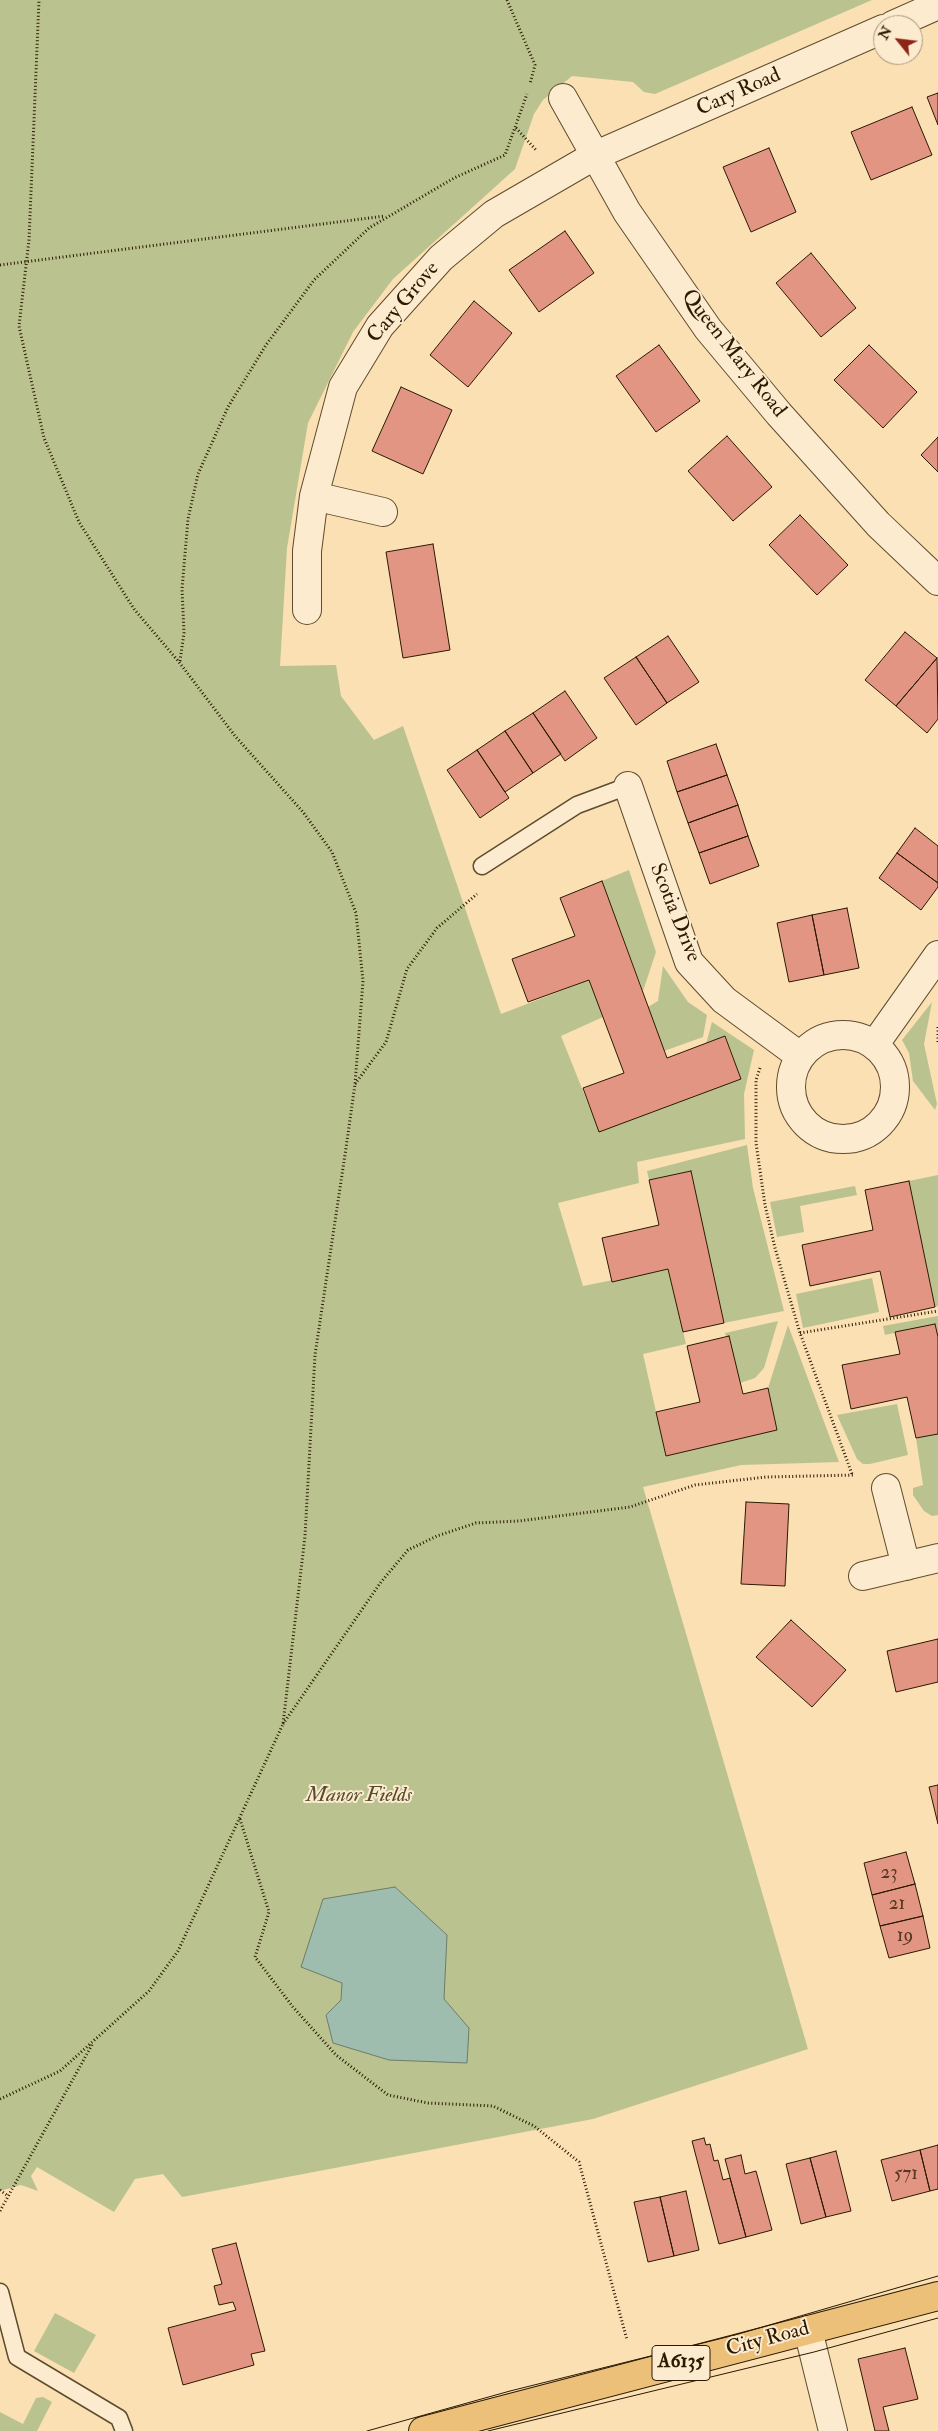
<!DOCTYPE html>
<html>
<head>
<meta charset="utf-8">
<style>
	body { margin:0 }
	#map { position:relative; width:938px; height:2431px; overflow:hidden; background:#fae0b3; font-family:"IM FELL Double Pica",serif }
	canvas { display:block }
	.north { position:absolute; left:873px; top:15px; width:50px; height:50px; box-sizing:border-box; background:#fcebce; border:1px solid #a8977c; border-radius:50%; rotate:299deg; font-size:14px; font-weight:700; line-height:20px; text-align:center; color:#2b1902 }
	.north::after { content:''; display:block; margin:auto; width:18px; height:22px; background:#8f2418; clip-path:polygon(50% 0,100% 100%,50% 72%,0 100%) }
</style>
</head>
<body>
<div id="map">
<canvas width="938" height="2431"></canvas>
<div class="north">N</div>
</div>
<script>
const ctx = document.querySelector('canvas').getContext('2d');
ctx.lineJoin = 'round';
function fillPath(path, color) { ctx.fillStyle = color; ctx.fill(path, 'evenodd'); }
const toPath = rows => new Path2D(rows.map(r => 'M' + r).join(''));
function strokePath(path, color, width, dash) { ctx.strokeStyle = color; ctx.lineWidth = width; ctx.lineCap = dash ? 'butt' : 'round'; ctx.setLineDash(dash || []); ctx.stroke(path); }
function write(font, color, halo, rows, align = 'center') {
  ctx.font = font + ' "IM FELL Double Pica",serif'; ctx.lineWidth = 4; ctx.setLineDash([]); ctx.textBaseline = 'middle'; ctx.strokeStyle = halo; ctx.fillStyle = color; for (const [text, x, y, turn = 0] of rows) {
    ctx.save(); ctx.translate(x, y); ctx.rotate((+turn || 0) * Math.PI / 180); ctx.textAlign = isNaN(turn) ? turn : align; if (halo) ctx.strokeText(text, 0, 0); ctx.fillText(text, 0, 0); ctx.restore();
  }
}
const green = toPath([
	[0,0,872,0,655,94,644,92,633,82,572,76,543,100,534,114,515,169,393,279,353,332,308,423,287,548,280,666,336,665,341,696,374,740,403,726,501,1014,589,980,603,1017,561,1036,599,1131,741,1079,726,1037,706,1044,712,1022,754,1050,744,1094,745,1139,637,1162,639,1183,558,1203,583,1286,668,1269,686,1344,643,1354,666,1456,777,1430,768,1388,788,1325,839,1462,741,1465,643,1487,808,2049,593,2119,182,2197,163,2174,135,2179,114,2212,37,2167,31,2176,38,2191,21,2185,0,2191],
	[629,870,656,952,643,991,602,881],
	[663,966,688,1002,707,1015,703,1037,664,1051,648,1007,658,1001],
	[932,1002,924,1044,937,1104,935,1110,913,1081,909,1053,902,1040],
	[747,1145,753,1188,784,1311,724,1323,691,1171,649,1180,647,1171],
	[938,1175,938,1306,935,1307,909,1181],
	[855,1186,857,1195,800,1206,804,1232,777,1237,770,1202],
	[872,1278,879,1312,803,1328,796,1294],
	[938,1316,938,1337,935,1324,885,1335,883,1326],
	[778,1321,764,1368,755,1378,740,1383,725,1333],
	[897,1404,908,1455,870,1464,863,1464,857,1459,837,1415],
	[938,1434,938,1515,932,1516,924,1511,913,1495,913,1488,923,1485,916,1438],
	[55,2313,96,2335,74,2373,34,2351],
	[43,2397,52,2402,37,2431,0,2431,0,2412,23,2424,36,2398]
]);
const water = toPath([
	[395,1887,447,1935,444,1999,469,2028,467,2063,389,2060,333,2043,326,2015,341,2000,342,1983,301,1967,323,1899,395,1887]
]);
const building = toPath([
	[938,93,938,125,927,97,938,93],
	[912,107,932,155,871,180,851,132,912,107],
	[769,148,796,212,751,232,723,167,769,148],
	[565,231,594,273,539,312,509,270,565,231],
	[811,253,856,308,821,337,776,283,811,253],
	[474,301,512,333,468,387,430,355,474,301],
	[659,345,700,401,656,432,616,376,659,345],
	[869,345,917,392,883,428,834,380,869,345],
	[401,387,452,410,423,474,372,451,401,387],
	[727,436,772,487,733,521,688,471,727,436],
	[938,437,938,472,921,455,938,437],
	[800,515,848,565,817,595,769,545,800,515],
	[433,544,450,650,403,658,386,552,433,544],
	[905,632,937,658,896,706,865,680,905,632],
	[668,636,699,682,667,703,636,657,668,636],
	[636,657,667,703,636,725,604,678,636,657],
	[937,658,938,719,927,733,896,706,937,658],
	[565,691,597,738,565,761,533,713,565,691],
	[533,713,561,754,533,773,505,731,533,713],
	[505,731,533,773,505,792,477,750,505,731],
	[716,744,727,775,677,792,667,761,716,744],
	[477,750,509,798,480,818,447,770,477,750],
	[727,775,738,805,688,823,677,792,727,775],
	[738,805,748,836,699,853,688,823,738,805],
	[915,828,938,846,938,883,897,853,915,828],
	[748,836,759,866,710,884,699,853,748,836],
	[897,853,938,883,938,887,921,910,879,878,897,853],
	[602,881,667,1058,725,1036,741,1079,599,1132,583,1088,624,1073,589,980,528,1002,512,959,575,936,560,898,602,881],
	[847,908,859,968,824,975,812,915,847,908],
	[812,915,824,975,789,982,777,923,812,915],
	[691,1171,724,1323,683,1332,668,1269,612,1282,602,1238,659,1225,649,1180,691,1171],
	[909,1181,935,1307,890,1317,880,1271,810,1286,802,1245,873,1230,865,1190,909,1181],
	[935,1324,938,1337,938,1434,916,1438,907,1397,851,1409,842,1365,900,1354,895,1332,935,1324],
	[729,1336,743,1394,768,1388,777,1430,666,1456,656,1412,700,1402,687,1346,729,1336],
	[746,1502,789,1504,785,1586,741,1584,746,1502],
	[791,1620,846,1670,812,1707,756,1657,791,1620],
	[938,1639,938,1682,896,1692,887,1651,938,1639],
	[938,1785,938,1824,929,1787,938,1785],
	[906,1852,915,1884,872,1895,864,1863,906,1852],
	[915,1884,923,1916,880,1926,872,1895,915,1884],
	[923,1916,930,1948,889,1958,880,1926,923,1916],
	[704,2138,706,2145,710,2144,714,2161,718,2160,723,2180,730,2178,746,2237,719,2244,692,2141,704,2138],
	[938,2145,938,2189,930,2191,920,2150,938,2145],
	[920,2150,930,2191,892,2201,881,2160,920,2150],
	[836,2151,851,2211,826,2217,810,2158,836,2151],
	[741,2155,745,2174,756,2171,772,2230,746,2237,725,2159,741,2155],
	[810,2158,826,2217,801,2224,786,2164,810,2158],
	[686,2191,699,2250,674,2256,660,2197,686,2191],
	[660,2197,674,2256,648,2262,634,2202,660,2197],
	[236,2243,265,2351,251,2354,254,2365,183,2385,168,2328,236,2310,233,2302,219,2305,214,2286,222,2284,212,2249,236,2243],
	[905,2348,918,2399,883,2407,889,2431,875,2431,858,2359,905,2348]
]);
const path = toPath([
	[507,0,535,65,530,84],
	[516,128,536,150],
	[0,265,385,216],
	[180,661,184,633,182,589,188,519,198,474,228,407,266,345,314,280,369,228,454,178,505,155,527,94],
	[938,1027,938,1043],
	[760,1068,756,1080,756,1143,765,1205,775,1248,800,1333,852,1474],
	[355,1084,386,1042,407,969,437,928,477,894],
	[800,1333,938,1311],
	[283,1724,381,1582,408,1550,437,1536,476,1523,519,1521,630,1507,695,1485,766,1477,855,1475],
	[240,1819,269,1912,255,1957,293,2007,336,2055,388,2095,428,2103,493,2106,534,2126,579,2162,627,2340],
	[0,2099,60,2071,149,1991,178,1951,283,1724,305,1536,315,1355,346,1148,355,1084,363,981,356,913,332,852,303,812,235,736,179,662,134,609,79,522,44,438,19,326,29,240,39,0],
	[0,2190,8,2196],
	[0,2211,93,2043]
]);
const lane = toPath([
	[482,866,577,805,628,786],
	[0,2292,17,2357,119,2418,124,2431]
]);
const street = toPath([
	[893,25,938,5],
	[563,98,627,212,708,329,779,414,878,524,938,581],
	[314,496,383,512],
	[307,610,307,551,314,496,343,387,380,326,441,258,494,214,594,156,883,29],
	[628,786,689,962,724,1000,800,1056],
	'791 1087a52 52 0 1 1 104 0a52 52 0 1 1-104 0Z',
	[875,1044,938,955],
	[886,1488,906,1566],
	[863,1576,938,1558],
	[808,2330,833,2431]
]);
const primary = toPath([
	[423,2431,938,2296]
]);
const tram = toPath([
	[367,2431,510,2391,735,2335,938,2276],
	[488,2431,814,2352,938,2318]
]);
const numberNames = [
	["23",889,1874],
	["21",897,1905],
	["19",905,1937],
	["571",906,2175]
];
const shields = [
	[681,2363,58]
];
const shieldNames = [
	["A6135",681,2363]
];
const streetNames = [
	["Cary Road",739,93,-24],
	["Cary Grove",404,303,-50],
	["Queen Mary Road",733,354,52],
	["Scotia Drive",674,913,68],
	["City Road",768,2340,-15]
];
const parkNames = [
	["Manor Fields",359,1796]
];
fillPath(green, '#bac390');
fillPath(water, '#9ebdae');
strokePath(water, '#707b69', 1);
fillPath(building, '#e29583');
strokePath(building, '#2b1902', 1);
strokePath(lane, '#5f4b2e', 19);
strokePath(street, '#5f4b2e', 30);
strokePath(primary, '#2b1902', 30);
strokePath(path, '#2b1902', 3, [1, 2.5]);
strokePath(lane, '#fcebce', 16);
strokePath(street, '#fcebce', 28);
strokePath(primary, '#edc07a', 28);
strokePath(tram, '#2b1902', 1);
write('19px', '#593822', null, numberNames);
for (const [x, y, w] of shields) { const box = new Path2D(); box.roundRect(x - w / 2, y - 17.5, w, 35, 4); ctx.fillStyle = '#fcebce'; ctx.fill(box); strokePath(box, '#2b1902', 1); }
write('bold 20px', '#2b1902', null, shieldNames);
write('21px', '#2b1902', '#fcebce', streetNames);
write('italic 21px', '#564c2d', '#fcebce', parkNames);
</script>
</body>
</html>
